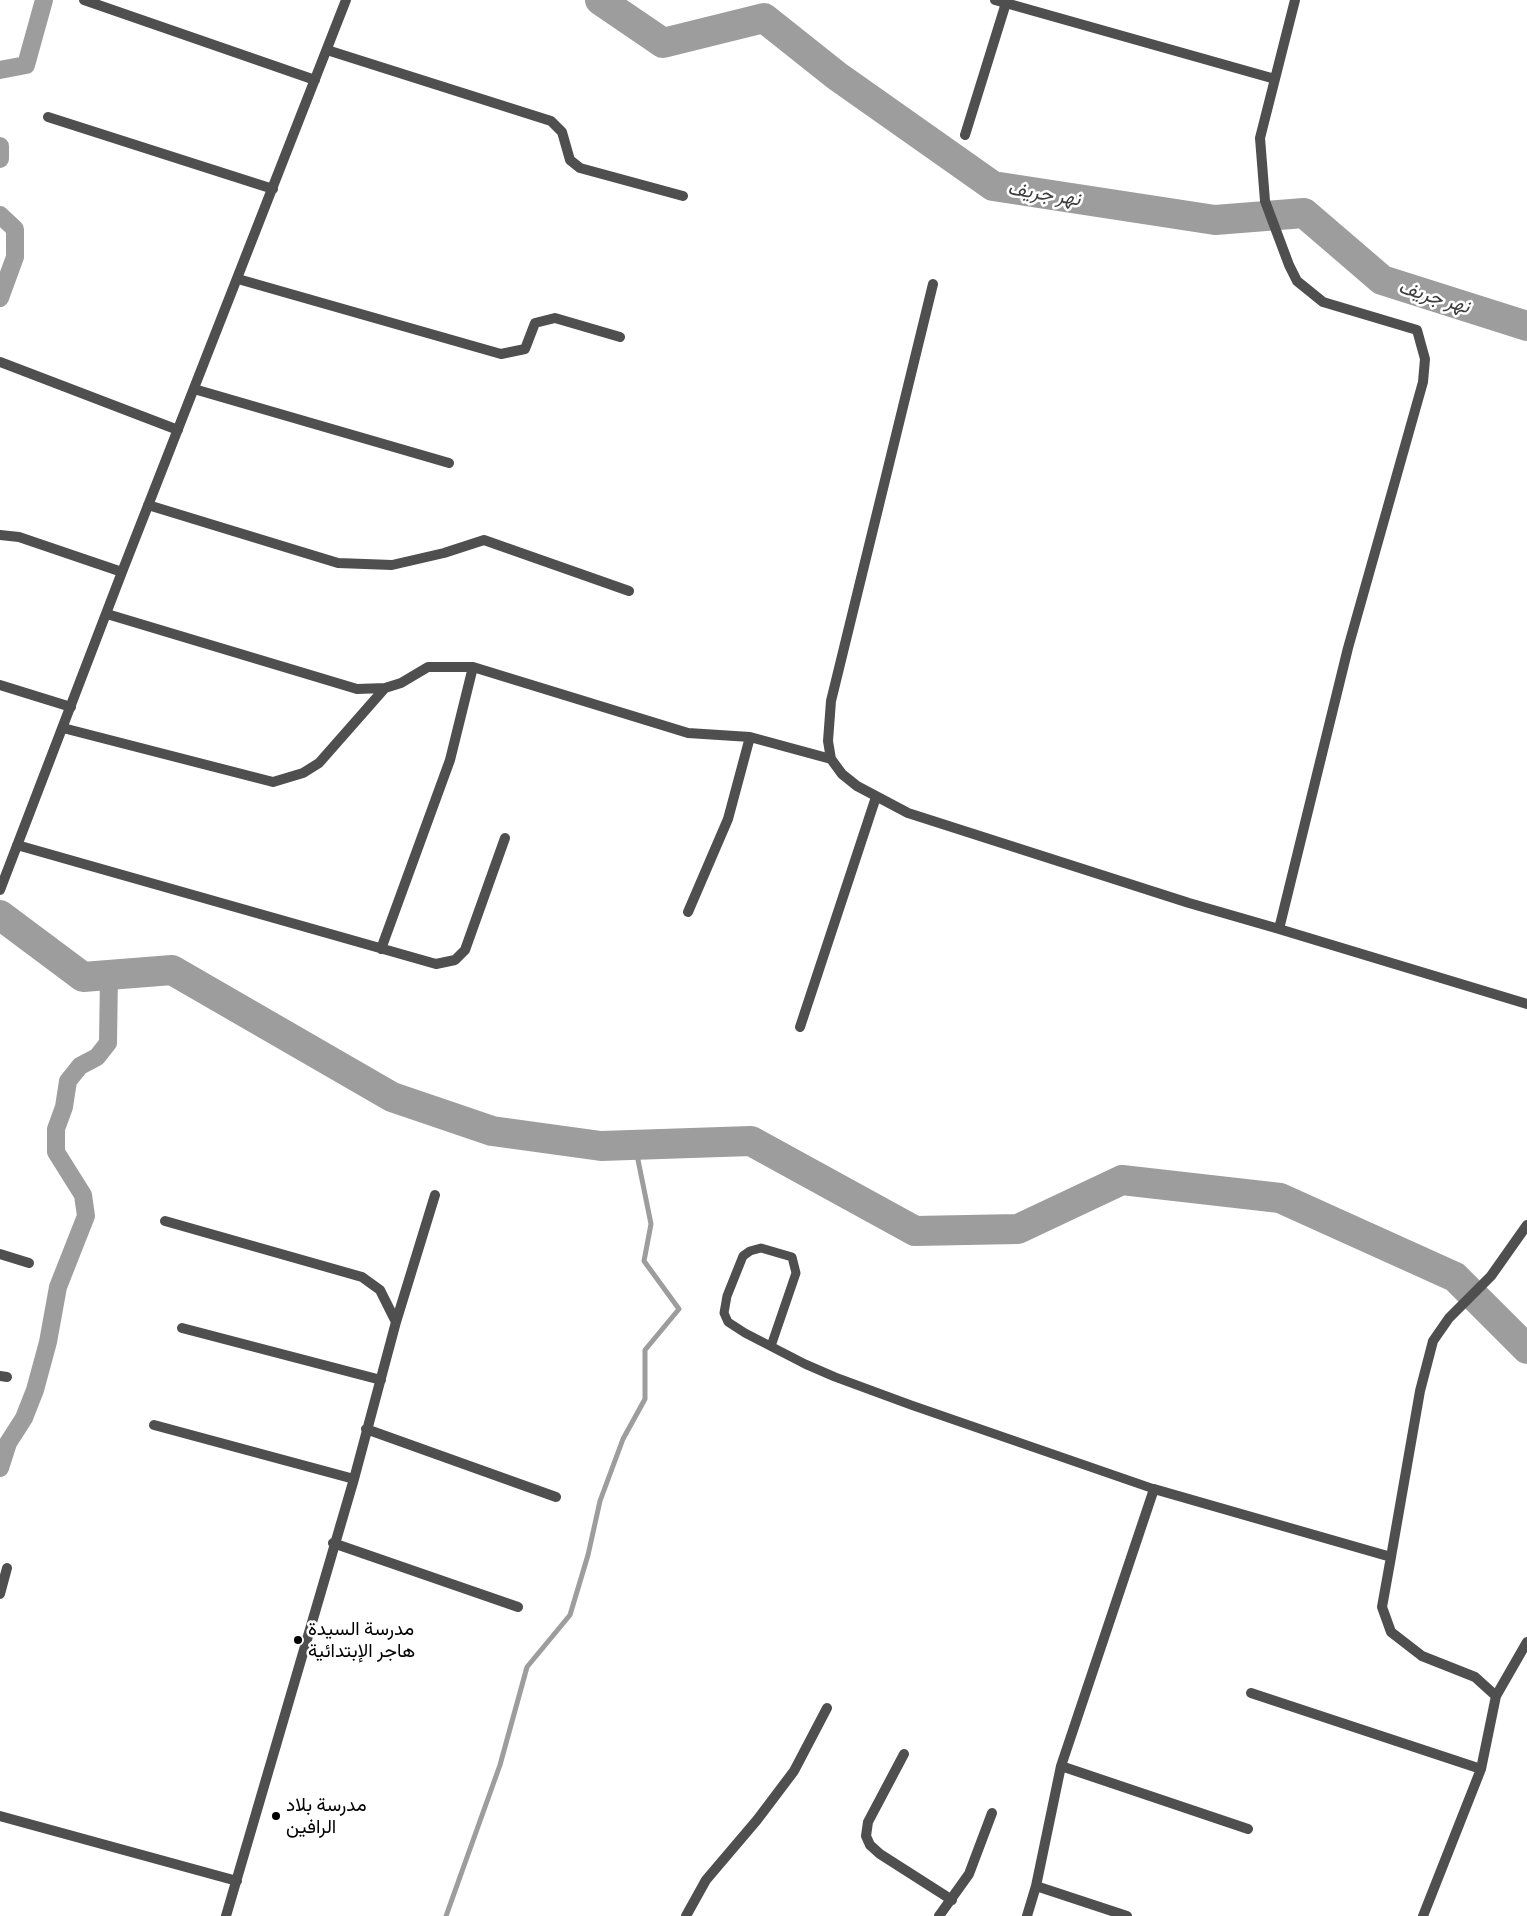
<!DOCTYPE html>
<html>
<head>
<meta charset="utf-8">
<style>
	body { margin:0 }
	canvas { display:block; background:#fff }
</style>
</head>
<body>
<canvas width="1527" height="1916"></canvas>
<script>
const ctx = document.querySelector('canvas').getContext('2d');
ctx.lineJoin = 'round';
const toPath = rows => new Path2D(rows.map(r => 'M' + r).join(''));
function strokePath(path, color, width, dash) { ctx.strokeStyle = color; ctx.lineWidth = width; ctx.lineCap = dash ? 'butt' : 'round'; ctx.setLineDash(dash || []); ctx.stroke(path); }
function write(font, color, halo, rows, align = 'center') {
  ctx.font = font + ' Cabin,Vazirmatn,sans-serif'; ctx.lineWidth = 5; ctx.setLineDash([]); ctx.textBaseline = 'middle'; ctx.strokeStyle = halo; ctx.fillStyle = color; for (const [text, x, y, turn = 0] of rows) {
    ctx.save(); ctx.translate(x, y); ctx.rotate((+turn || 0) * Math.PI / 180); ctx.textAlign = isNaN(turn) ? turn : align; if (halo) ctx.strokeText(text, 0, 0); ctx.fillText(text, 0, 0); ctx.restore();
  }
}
const stream = toPath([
	[446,1916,500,1765,527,1667,570,1615,588,1555,600,1501,623,1439,645,1399,645,1350,679,1309,644,1261,651,1224,635,1145]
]);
const canal = toPath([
	[0,70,26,65,44,0],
	[0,146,0,159],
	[0,215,15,229,15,257,0,298],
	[0,1468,8,1443,24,1418,35,1390,48,1342,58,1287,86,1216,83,1195,56,1152,56,1129,64,1107,68,1081,80,1066,97,1057,108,1043,109,975]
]);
const river = toPath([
	[600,0,663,43,764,18,837,76,993,186,1215,220,1304,213,1382,280,1527,326],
	[0,915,83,977,172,970,392,1097,492,1131,601,1146,751,1141,915,1231,1018,1229,1122,1180,1280,1198,1455,1277,1527,1349]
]);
const service = toPath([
	[771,1346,796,1273,792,1257,761,1248,750,1251,743,1256,727,1296,724,1313,728,1322,745,1333,805,1364,835,1377,911,1405,1154,1489]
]);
const minor = toPath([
	[84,0,315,80],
	[995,0,1275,79],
	[1295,0,1260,138,1265,201,1289,265,1297,281,1323,302,1417,330,1425,359,1423,382,1348,648,1279,929,1527,1004],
	[327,50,551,121,562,132,570,160,580,168,683,196],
	[48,117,273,189],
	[965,135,1006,3],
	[238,279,501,354,525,349,535,323,555,318,620,337],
	[933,284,831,701,828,741,831,759,842,774,857,786,908,813,1189,903,1279,929],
	[0,362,178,430],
	[194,389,449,463],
	[148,505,338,563,392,565,444,553,484,540,629,591],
	[0,535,19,537,122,572],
	[107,614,357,689,385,688,401,683,428,667,473,667,688,733,750,737,831,759],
	[0,685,71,707],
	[63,728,273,782,303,773,319,763,385,688],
	[17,845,436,964,455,960,465,950,505,838],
	[0,890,122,572,346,0],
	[688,912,728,819,750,737],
	[381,949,450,760,473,667],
	[800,1027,876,797],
	[165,1221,362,1277,380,1290,396,1322],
	[0,1254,29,1263],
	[182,1328,381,1380],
	[0,1376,7,1377],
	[154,1425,354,1479],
	[366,1429,556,1497],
	[333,1543,518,1607],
	[1391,1557,1420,1391,1433,1341,1449,1318,1491,1276,1527,1225],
	[0,1594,7,1568],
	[1251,1693,1481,1769],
	[1496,1696,1527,1642],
	[904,1754,868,1822,866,1836,870,1845,880,1854,952,1900],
	[1061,1766,1248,1829],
	[0,1816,237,1881],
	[1036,1886,1127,1916],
	[226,1916,354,1479,396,1322,435,1195],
	[686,1916,706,1880,757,1820,794,1771,827,1708],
	[939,1916,969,1874,992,1813],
	[1027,1916,1036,1886,1061,1766,1154,1489,1391,1557,1382,1607,1391,1632,1422,1656,1475,1677,1496,1696,1481,1769,1423,1916]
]);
const markers = [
	[298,1640,5,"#000"],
	[276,1816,5,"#000"]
];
const poiNames = [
	["مدرسة السيدة",308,1629],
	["هاجر الإبتدائية",308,1651],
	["مدرسة بلاد",286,1805],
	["الرافين",286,1827]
];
const waterNames = [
	["نهر جريف",1044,194,9],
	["نهر جريف",1434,297,17]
];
strokePath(stream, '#9d9d9d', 5);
strokePath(canal, '#9d9d9d', 18);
strokePath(river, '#9d9d9d', 30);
strokePath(service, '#4f4f4f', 9);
strokePath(minor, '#4f4f4f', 10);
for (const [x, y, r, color] of markers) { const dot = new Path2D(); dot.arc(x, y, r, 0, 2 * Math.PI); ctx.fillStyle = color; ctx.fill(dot); strokePath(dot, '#fff', 2); }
write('19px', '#000', '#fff', poiNames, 'left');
write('italic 20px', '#3e3e3e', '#fff', waterNames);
</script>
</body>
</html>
